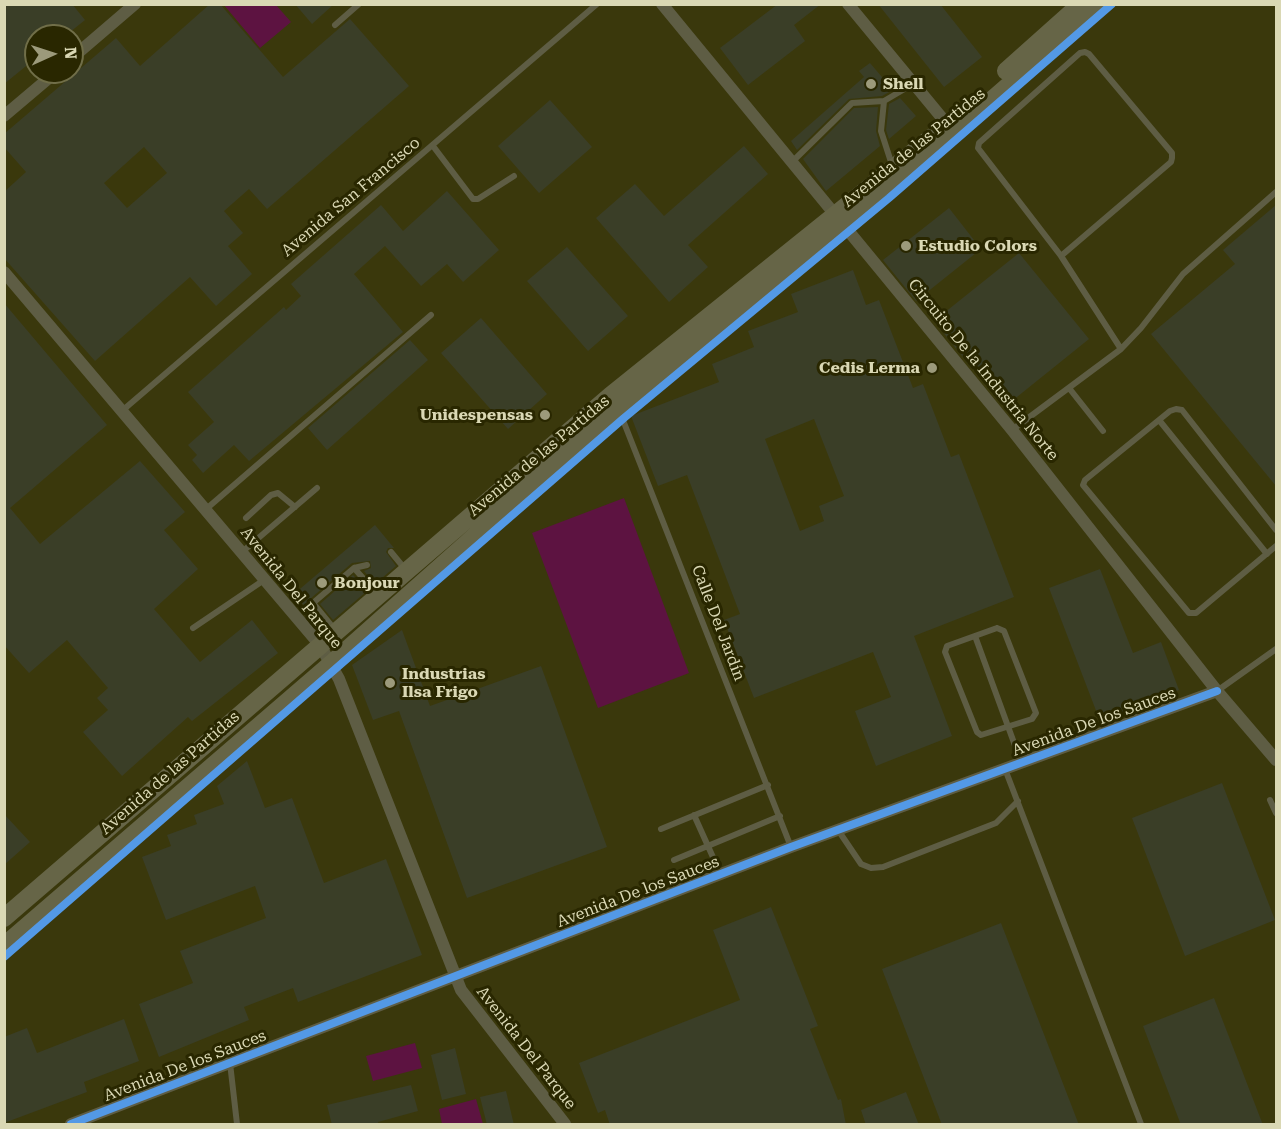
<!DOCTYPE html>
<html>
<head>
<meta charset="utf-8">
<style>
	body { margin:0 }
	#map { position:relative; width:1281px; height:1129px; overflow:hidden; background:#292811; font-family:"Roboto Serif",serif }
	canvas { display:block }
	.frame { position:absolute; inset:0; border:6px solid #dad8b4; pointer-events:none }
	.north { position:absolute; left:24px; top:24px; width:60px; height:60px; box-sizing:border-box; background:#292700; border:2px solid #706e48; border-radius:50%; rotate:87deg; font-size:16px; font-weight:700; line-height:24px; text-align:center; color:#dad8b4 }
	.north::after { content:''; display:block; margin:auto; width:21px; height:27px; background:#9c9a7b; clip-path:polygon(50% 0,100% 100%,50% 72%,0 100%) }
</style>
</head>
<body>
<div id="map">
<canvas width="1281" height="1129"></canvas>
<div class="frame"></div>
<div class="north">N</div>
</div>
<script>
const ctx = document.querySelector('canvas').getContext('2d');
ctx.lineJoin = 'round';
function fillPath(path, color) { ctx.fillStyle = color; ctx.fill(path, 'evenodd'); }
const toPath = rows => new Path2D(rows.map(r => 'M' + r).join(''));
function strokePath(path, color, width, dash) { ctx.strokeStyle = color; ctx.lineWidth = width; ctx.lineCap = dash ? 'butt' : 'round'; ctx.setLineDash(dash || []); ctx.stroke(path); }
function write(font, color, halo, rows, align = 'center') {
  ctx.font = font + ' "Roboto Serif",serif'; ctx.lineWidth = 6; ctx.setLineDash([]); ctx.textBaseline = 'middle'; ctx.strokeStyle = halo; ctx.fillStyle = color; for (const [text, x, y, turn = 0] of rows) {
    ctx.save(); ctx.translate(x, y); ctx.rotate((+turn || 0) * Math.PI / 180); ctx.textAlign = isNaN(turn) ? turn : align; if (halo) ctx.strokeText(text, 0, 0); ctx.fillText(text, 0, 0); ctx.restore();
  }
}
const built = toPath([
	[5,5,1276,5,1276,1124,5,1124],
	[36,36,72,36,72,72,36,72]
]);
const green = toPath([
	[224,5,276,5,291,22,260,48],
	[624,498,689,673,598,708,532,533],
	[415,1043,422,1068,373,1081,366,1056],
	[476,1099,483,1124,442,1124,439,1109]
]);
const building = toPath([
	[4,4,72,4,85,20,65,36,36,36,36,58,4,84],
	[210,4,220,4,283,77,350,19,409,86,267,209,249,189,224,211,243,233,228,246,252,274,216,306,190,277,95,361,4,258,4,192,26,172,4,147,4,134,116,38,140,66],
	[144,147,167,173,127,208,104,183],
	[295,4,334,4,312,24],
	[778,4,821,4,794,25,805,41,748,85,720,48],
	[878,4,940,4,982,57,944,87],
	[870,63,893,90,882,96,849,99,797,150,791,141,864,77,859,71],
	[900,98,916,116,889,139,886,130,889,104],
	[550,100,592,147,539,193,498,146],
	[878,107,876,131,880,146,826,191,803,159,854,108],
	[744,146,768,174,688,245,708,267,669,302,596,218,635,184,664,216],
	[447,191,499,250,463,282,447,264,421,286,385,246,354,274,403,332,249,461,234,445,203,473,192,460,197,455,188,445,214,422,188,392,284,307,286,310,301,296,291,284,381,205,403,231],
	[1276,205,1276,486,1151,334,1235,264,1223,250],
	[949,208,981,249,916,301,883,260],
	[567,247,628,316,588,351,527,281],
	[1019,253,1089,339,1007,405,975,364,971,367,934,321],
	[853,270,866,305,879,300,913,388,923,384,951,457,959,454,1014,597,914,636,952,736,876,766,855,711,891,697,873,652,754,698,724,620,740,614,687,475,658,486,631,416,719,382,712,364,754,347,748,331,798,312,791,294],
	[814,419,844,496,819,506,824,521,800,531,765,439],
	[4,303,107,425,10,508,40,544,140,461,185,512,164,530,198,569,154,609,200,662,252,620,278,653,192,721,188,717,122,776,83,732,108,710,97,698,108,688,67,640,29,673,4,645],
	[481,318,547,394,508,429,441,353],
	[410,340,428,360,327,450,308,428],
	[375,525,394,548,388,548,386,552,396,566,375,584,364,571,371,568,370,561,352,563,310,599,309,606,325,626,323,628,294,594],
	[1100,569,1133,653,1161,642,1179,690,1100,721,1049,588],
	[353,575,367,591,333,620,320,604],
	[402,630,430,706,541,666,607,847,467,898,399,711,373,720,352,665],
	[247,761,265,808,292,798,324,883,386,859,422,955,298,1002,293,988,244,1007,249,1020,159,1057,139,1004,193,983,180,951,266,918,255,886,166,920,142,857,171,846,167,835,197,824,194,815,224,804,217,786],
	[1222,783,1275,920,1185,956,1132,818],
	[4,814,30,842,4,865],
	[771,907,818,1026,810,1029,838,1100,841,1099,846,1125,610,1125,605,1110,598,1113,579,1063,740,1000,713,930],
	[1001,923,1079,1125,942,1125,882,969],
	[1214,998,1263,1125,1181,1125,1143,1026],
	[124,1019,139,1061,84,1082,87,1092,4,1123,4,1037,27,1028,37,1053],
	[455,1048,466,1094,442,1100,431,1055],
	[411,1085,418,1111,378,1122,379,1125,332,1125,327,1105],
	[506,1091,514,1125,487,1125,480,1097],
	[906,1092,919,1125,866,1125,861,1110]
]);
const lane = toPath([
	[335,25,359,4],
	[884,101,881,131,892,165],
	[433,146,473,199,478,199,514,176],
	[792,162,852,103,884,101,913,84],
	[1061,256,1171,162,1172,158,1172,153,1089,54,1085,52,1080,53,979,143,978,148,1061,256,1121,349],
	[1069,388,1103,431],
	[123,410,597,4],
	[619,410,791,847],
	[1159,420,1267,554],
	[1012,430,1121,349,1141,328,1183,274,1276,192],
	[205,510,431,315],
	[246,518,271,495,278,493,295,507],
	[1276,530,1182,410,1176,409,1170,411,1085,480,1083,485,1189,613,1196,613,1276,546],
	[242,552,317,488],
	[391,552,405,569],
	[367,565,354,568,377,594],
	[193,628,264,580],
	[997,628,1004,631,1036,713,1032,719,981,735,977,732,945,652,947,646,997,628],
	[335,630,313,603,354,568],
	[975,636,1021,762],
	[1217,691,1276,649],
	[1005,769,1141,1124],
	[1270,800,1276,813],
	[694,815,721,875],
	[661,829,768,785],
	[838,830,861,864,871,868,883,867,996,823,1018,801],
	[674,860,780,816],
	[230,1063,237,1124]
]);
const street = toPath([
	[662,4,1012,430,1217,691,1276,760],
	[848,4,947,124],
	[72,58,135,4],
	[4,116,56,72],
	[4,272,320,645,339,679,461,990,565,1124],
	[71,1124,791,847,1217,691]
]);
const secondary = toPath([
	[1006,71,1081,4],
	[4,918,610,396,932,137],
	[4,946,332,663,618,409,845,228,1102,4]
]);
const cycleway = toPath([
	[4,957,624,418,889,198,1112,4],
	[71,1124,791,847,1217,691]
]);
const markers = [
	[871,84,6,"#9c9a7b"],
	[906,246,6,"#9c9a7b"],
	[932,368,6,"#9c9a7b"],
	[545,415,6,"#9c9a7b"],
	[322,583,6,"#9c9a7b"],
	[390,683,6,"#9c9a7b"]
];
const poiNames = [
	["Shell",883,84],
	["Estudio Colors",918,246],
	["Cedis Lerma",920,368,"right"],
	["Unidespensas",533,415,"right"],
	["Bonjour",334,583],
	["Industrias",402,674],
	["Ilsa Frigo",402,692]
];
const streetNames = [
	["Avenida de las Partidas",914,148,-39],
	["Avenida San Francisco",351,197,-40],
	["Circuito De la Industria Norte",983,370,51],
	["Avenida de las Partidas",539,456,-40],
	["Avenida Del Parque",291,588,51],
	["Calle Del Jardín",718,623,69],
	["Avenida De los Sauces",1094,722,-20],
	["Avenida de las Partidas",170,773,-41],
	["Avenida De los Sauces",638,892,-21],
	["Avenida Del Parque",526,1048,52],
	["Avenida De los Sauces",185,1066,-21]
];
fillPath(built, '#3a380c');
fillPath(green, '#5d1341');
fillPath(building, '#3a3e27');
strokePath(lane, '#5e5d44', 6);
strokePath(street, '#5e5d44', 12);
strokePath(secondary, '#666547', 18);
strokePath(cycleway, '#5399e6', 8);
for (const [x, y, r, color] of markers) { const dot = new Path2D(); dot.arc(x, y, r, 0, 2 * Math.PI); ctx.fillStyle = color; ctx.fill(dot); strokePath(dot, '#292700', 2); }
write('bold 16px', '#dad8b4', '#292700', poiNames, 'left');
write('16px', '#dad8b4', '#292700', streetNames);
</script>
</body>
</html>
